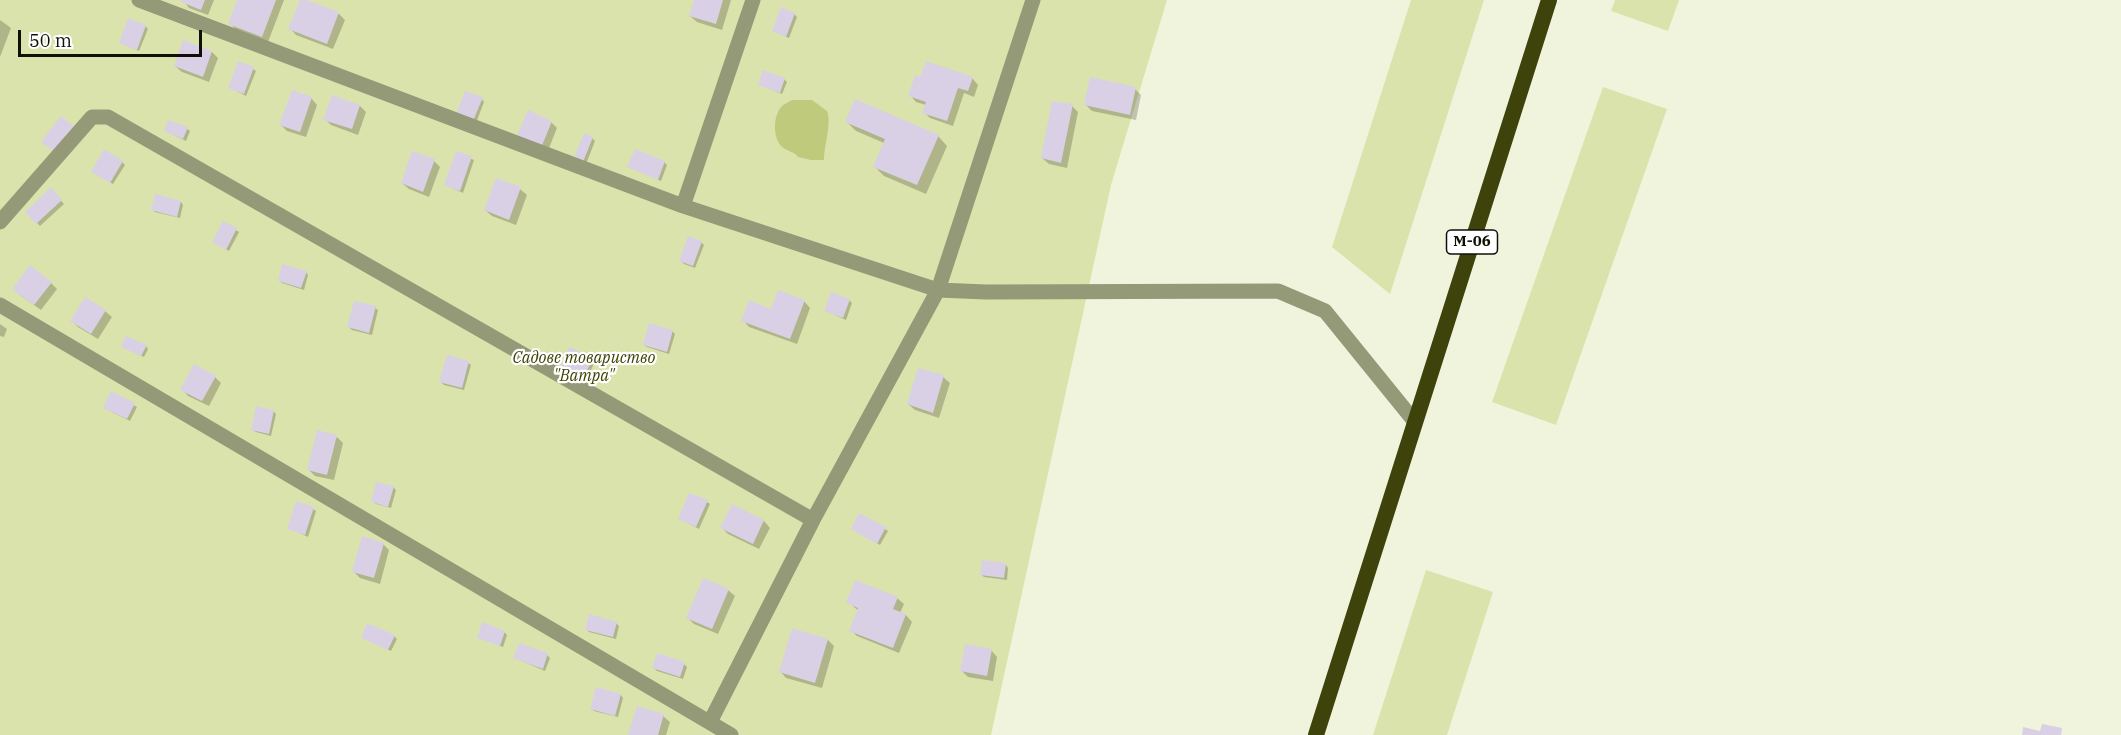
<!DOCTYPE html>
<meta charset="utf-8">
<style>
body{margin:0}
#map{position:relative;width:2121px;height:735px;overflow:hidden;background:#f0f4dd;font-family:"IBM Plex Serif",serif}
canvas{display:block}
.scale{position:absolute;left:18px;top:30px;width:184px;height:27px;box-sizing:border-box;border:3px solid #0f1109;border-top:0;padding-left:8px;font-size:18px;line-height:21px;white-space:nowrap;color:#0f1109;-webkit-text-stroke:4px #fff;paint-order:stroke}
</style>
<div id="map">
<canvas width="2121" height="735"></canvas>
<div class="scale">50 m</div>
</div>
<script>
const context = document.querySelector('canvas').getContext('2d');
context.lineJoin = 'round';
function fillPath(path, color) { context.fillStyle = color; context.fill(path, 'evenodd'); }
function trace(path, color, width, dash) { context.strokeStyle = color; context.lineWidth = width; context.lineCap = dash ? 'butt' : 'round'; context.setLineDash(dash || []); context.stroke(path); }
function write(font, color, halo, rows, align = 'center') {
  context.font = font + ' "IBM Plex Serif",serif'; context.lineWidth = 4.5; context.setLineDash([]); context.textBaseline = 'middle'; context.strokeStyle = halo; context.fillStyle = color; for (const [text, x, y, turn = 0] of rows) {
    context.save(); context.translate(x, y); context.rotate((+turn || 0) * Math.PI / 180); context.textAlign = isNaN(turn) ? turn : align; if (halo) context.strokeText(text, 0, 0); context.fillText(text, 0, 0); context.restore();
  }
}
fillPath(new Path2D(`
 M0,0h1167l-56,185 -120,550h-991z
 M1411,0h73l-94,294 -58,-47z
 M1615,0h64l-11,31 -57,-20z
 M1603,87l64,22 -111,316 -64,-23z
 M1426,570l67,22 -46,143h-74z`), '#dbe3ac');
fillPath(new Path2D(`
 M792,100h20l15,11c5,12 -3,34 -3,49h-13l-13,-3c-4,-6 -10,-5 -16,-10 -10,-10 -9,-33 1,-42 3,-2 6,-3 9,-5z`), '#c0ca7c');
fillPath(new Path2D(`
 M183,0h31l-6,15 -19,-7z
 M239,0h45l-16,42 -32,-12 -6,-7z
 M302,0l37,14 6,6 -12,29 -37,-14 -6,-7z
 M695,0h36l-9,30 -25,-8 -7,-6z
 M794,14l3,3 -8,21 -16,-7z
 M0,20l11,8 -11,29z
 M145,26l3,3 -9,22 -18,-8z
 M212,52l6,6 -9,24 -27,-10 -7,-6z
 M253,69l3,2 -10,25 -17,-9z
 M972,78l6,7 -4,12 -10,-4 -11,33 -23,-8 -6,-6 2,-7 -10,-3 -6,-7z
 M784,79l3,3 -5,12 -22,-9z
 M1135,89l6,6 -5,25 -44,-9 -7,-7z
 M311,98l6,7 -11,32 -19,-6 -6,-6z
 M482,99l2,3 -8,21 -18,-9z
 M360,106l6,6 -8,23 -27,-10 -6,-6z
 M1072,106l6,6 -11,56 -18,-4 -7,-6z
 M551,122l6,6 -10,25 -23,-10z
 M847,122l91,14 9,10 -21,48 -42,-18 -10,-10 10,-23 -28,-12z
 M187,129l3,2 -4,10 -20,-10z
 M592,138l3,3 -9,23 -11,-6z
 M457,153l17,7 -11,33 -17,-8z
 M434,161l6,6 -11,30 -20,-8 -7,-6z
 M122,162l3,3 -12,19 -17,-10z
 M664,162l3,3 -6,16 -32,-14z
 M496,180l24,9 7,6 -11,30 -24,-9 -7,-6z
 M51,190l13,14 -24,22 -13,-14z
 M181,202l2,3 -3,13 -25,-6 -3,-3z
 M224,223l15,9 -10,19 -15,-9z
 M701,242l3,3 -9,23 -11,-4 -3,-3z
 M306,272l2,3 -4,15 -22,-7 -3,-3z
 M51,283l6,6 -16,21 -21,-15z
 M85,299l20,12 7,6 -14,22 -20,-12 -6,-6z
 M849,300l3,3 -6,17 -20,-9z
 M804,301l6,7 -13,36 -48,-17 -6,-7z
 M375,308l3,2 -6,25 -20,-5 -3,-3z
 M0,324l7,5 -3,8 -4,-1z
 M672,331l3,3 -6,20 -22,-7 -3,-2z
 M146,346l2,3 -4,8 -21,-10z
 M570,349l25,12 -8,18 -22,-9z
 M468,363l3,2 -7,25 -20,-5 -3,-3z
 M215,377l6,6 -12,23 -21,-10 -6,-7z
 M943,377l7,6 -11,35 -24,-8 -7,-6z
 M112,393l25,14 -7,14 -22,-11z
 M273,411l3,3 -5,22 -15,-4 -3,-2z
 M337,437l6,6 -9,37 -19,-4 -6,-6z
 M393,487l3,3 -5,18 -15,-4 -3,-2z
 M707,502l3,2 -11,25 -19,-10z
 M733,506l31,15 6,7 -11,21 -31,-15 -6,-6z
 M313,509l3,2 -8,26 -19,-9z
 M853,529h32l3,2 -8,14z
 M383,544l6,6 -9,34 -20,-6 -6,-6z
 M1006,565l2,3 -1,12 -23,-3 -3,-3z
 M728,590l7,6 -17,38 -24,-10 -6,-6z
 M897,598l7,6 -4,9 6,2 6,7 -13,31 -42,-17 -6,-6 8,-19 -11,-9z
 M616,623l3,3 -3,13 -27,-7 -3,-3z
 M504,632l3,3 -4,12 -25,-10z
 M394,636l3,3 -6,12 -29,-14z
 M828,640l6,6 -12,42 -36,-10 -6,-7z
 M991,650l6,7 -4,24 -25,-4 -6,-6z
 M547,655l3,3 -5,13 -30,-13z
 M684,664l3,3 -4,12 -26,-8 -3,-3z
 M621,695l2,3 -5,19 -24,-6 -2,-2z
 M663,716l7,6 -4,13h-36z`), '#0003');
fillPath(new Path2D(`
 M182,0h23l-4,10 -20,-8z
 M237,0h39l-14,37 -34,-13z
 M300,0h7l32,12 -12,32 -39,-15z
 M694,0h29l-7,24 -27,-8z
 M781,7l14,6 -9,24 -14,-6z
 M128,18l18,7 -9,25 -18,-7z
 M183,40l29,11 -9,26 -29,-11z
 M238,61l16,6 -10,27 -16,-6z
 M926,61l47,16 -5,14 -10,-3 -11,33 -25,-8 4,-11 -18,-6 7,-21 5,2z
 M763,70l22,8 -5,15 -22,-8z
 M1090,77l46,10 -6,28 -46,-10z
 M292,90l20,7 -12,35 -21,-7z
 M465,91l18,6 -10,24 -17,-7z
 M332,95l28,10 -8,24 -29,-9z
 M855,99l84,36 -22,50 -44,-18 12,-28 -40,-17z
 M1052,101l21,3 -12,59 -20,-5z
 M528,110l24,11 -11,27 -25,-10z
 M61,116l14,11 -20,25 -14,-10z
 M168,120l20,7 -5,12 -19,-8z
 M584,133l9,4 -10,25 -9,-4z
 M104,149l19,12 -13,22 -19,-11z
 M635,149l30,12 -7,19 -31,-13z
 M412,151l23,8 -12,33 -22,-9z
 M456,151l16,5 -12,35 -16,-6z
 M496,178l25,9 -12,33 -25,-10z
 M51,187l11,13 -26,24 -11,-12z
 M155,194l26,7 -4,16 -26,-7z
 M223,221l14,7 -11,22 -14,-8z
 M688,236l14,5 -9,25 -14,-5z
 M282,264l25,7 -6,17 -23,-7z
 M30,265l22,17 -18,23 -22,-16z
 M778,290l27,10 -15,39 -49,-18 8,-21 22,9z
 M831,292l19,7 -7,19 -19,-7z
 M85,297l21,13 -15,24 -21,-13z
 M354,301l22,5 -7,27 -22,-6z
 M649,323l24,7 -6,22 -24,-7z
 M126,336l21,9 -6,11 -20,-9z
 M569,347l24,10 -9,21 -24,-10z
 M447,355l22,6 -7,27 -23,-6z
 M194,364l22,12 -14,25 -22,-11z
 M918,368l26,7 -11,38 -26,-9z
 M111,391l24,12 -8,16 -24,-11z
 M256,406l18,4 -5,24 -18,-4z
 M317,430l20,5 -10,40 -20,-5z
 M376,482l18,4 -6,21 -17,-5z
 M689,493l19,7 -12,27 -18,-8z
 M296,501l18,6 -9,28 -18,-6z
 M732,504l32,16 -11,24 -33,-16z
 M859,513l27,14 -9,17 -26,-15z
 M362,536l22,7 -10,35 -22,-6z
 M982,560l24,3 -2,15 -24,-3z
 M703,578l26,11 -17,40 -26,-11z
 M855,580l43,17 -5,12 13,5 -13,34 -44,-17 9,-23 -12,-5z
 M589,614l28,8 -4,15 -28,-7z
 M482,622l23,9 -5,15 -23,-8z
 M367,623l28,12 -7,15 -27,-12z
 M792,628l36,11 -13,44 -36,-11z
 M519,643l29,10 -5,16 -30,-11z
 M965,644l27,5 -5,27 -27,-5z
 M657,653l28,9 -5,15 -28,-9z
 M596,687l25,7 -6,22 -25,-7z
 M637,706l27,8 -6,21h-30z
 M2042,724l20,4 -1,7h-39l1,-8 17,4z`), '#d9d0e6');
trace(new Path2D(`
 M139,0l544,206 255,84 48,2 292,-1 47,20 90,111
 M683,206l70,-206
 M0,222l92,-105h16l705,403
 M0,305l731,430
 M710,722l103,-202 125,-230 95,-290`), '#949978', 15);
trace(new Path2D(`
 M1316,735l233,-735`), '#3e420b', 16);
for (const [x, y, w] of [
 [1472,242,51]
]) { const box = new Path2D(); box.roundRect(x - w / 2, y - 12, w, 24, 4.5); context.fillStyle = '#fff'; context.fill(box); trace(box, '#0f1109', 1.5); }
write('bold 15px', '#0f1109', null, [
 ["М-06",1472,242]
]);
write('italic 16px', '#3d4203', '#fff', [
 ["Садове товариство",584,358],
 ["\"Ватра\"",584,376]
]);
</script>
